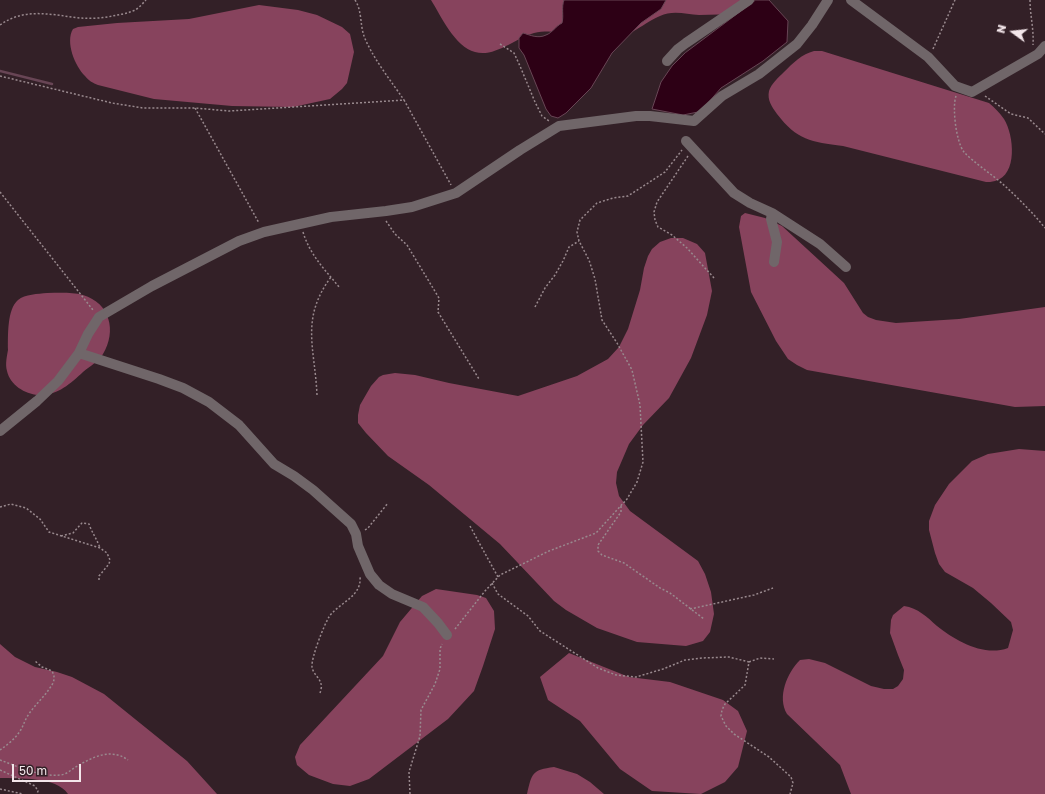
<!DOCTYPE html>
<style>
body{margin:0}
#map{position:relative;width:1045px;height:794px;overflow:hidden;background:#332027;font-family:"Golos Text",sans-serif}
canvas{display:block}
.north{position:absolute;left:993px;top:12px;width:40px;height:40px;-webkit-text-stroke:3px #332027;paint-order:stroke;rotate:285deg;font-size:11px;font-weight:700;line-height:16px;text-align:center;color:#f3e6ea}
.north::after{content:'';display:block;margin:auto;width:14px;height:18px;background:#f3e6ea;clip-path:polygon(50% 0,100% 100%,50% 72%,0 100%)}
.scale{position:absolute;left:12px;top:764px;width:69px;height:18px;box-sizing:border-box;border:2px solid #f3e6ea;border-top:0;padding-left:5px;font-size:12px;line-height:14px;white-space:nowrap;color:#f3e6ea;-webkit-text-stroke:3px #332027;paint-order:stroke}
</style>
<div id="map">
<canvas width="1045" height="794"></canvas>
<div class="north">N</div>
<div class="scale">50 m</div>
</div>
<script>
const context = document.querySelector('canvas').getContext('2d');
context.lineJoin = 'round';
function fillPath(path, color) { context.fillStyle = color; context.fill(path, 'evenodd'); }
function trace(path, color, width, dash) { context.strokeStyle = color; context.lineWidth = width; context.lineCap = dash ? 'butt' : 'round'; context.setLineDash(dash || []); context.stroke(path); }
fillPath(new Path2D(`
 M431,0h323l-16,14c-13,0 -26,1 -39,1 -13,-1 -27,-5 -39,1 -11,4 -38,25 -48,25 -25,-1 -53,-14 -78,-8 -18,5 -40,25 -59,19 -20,-5 -34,-36 -44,-52z
 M259,5l39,5 19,5 25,12 8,7 4,18 -7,31 -5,6 -12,10 -37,8 -61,-1 -78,-7 -56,-14c-5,-2 -9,-4 -13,-9 -10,-10 -20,-34 -12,-47l5,-2 39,-4 72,-4z
 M814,51h8l167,52c6,5 11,10 15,16 10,16 14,56 -9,62 -3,1 -7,1 -9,1l-143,-36c-32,-4 -46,-6 -66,-32 -5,-7 -10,-14 -8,-23 2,-7 10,-14 15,-19 9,-9 18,-18 30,-21z
 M745,213l20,5 17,8 62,57 19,30 5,4 8,3 20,3 63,-4 86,-12v99l-30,1 -208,-37 -10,-5 -9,-6 -12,-18 -25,-49 -12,-65 2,-11z
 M671,238h12l14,6 8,9 7,38 -5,24 -16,43 -22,40 -26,27 -14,19 -12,28 -1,11 3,13 11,15 68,50 7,13 6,18 3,22 -4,18 -7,9 -17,5 -49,-4 -40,-14 -31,-18 -12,-9 -54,-57 -71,-59 -41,-29 -22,-23 -8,-10v-8l2,-10 11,-19 8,-9 4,-2 12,-2 20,2 34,8 69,13 59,-20 31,-17 11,-12 9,-18 12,-39 4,-22 4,-12 4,-7 8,-7z
 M47,293c12,0 24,-1 36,2 27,8 34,36 20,59 -4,7 -14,13 -20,18 -13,12 -26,24 -45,23 -13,-1 -28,-10 -31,-24 -2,-7 0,-15 1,-21 0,-14 -1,-41 10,-50 7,-6 20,-6 29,-7z
 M1019,449l26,2v343h-194l-11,-29 -53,-51c-10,-17 0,-41 13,-54l9,-1 16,4 46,23 13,3h9l5,-3 5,-7 1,-9 -6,-15 -8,-22 1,-13 2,-5 11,-9c14,2 23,11 33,20 19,15 47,31 71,22l5,-18 -2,-8 -20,-19 -18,-15 -28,-16 -6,-8 -4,-11 -6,-23v-9l6,-16 14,-21 23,-23 16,-7z
 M436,589l41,6 9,3 8,13 1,18 -12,37 -9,25 -26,28 -79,60 -19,7 -17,-2 -24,-9 -12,-10 -2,-8 5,-12 83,-89 17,-34 22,-26z
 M0,644l15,13 20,10 22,5 15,5 32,17 83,67 30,33h-149c-12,-18 -49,-15 -68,-16z
 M569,653l60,24 41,5 53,18 15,11 9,20 -9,36 -13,15 -24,12 -49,-3 -32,-22 -40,-48 -32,-21 -8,-23z
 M554,767l23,7 13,8 14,12h-77c5,-21 5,-24 27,-27z`), '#87435d');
const water = new Path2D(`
 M564,0h102l-5,9 -20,14 -29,30 -21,35 -25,25 -8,5 -7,-2 -5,-7 -22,-54 -5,-7v-10l4,-5c7,2 15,6 23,2 6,-2 10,-9 16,-12 2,-8 -1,-15 2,-23z
 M756,0h13l19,21 -1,21 -24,19 -42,27 -14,16 -9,8 -15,3 -31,-6 9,-27 11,-16 13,-13z`);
fillPath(water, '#2d0015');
trace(water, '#684555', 1);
trace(new Path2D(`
 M0,71l52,13`), '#684555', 2.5);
trace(new Path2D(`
 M355,0c7,10 5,25 9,36 8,21 27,45 40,64
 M1030,0c0,15 4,29 3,45
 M0,25c25,-18 52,-10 80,-7 12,1 25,0 37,-3 6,-1 12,-2 18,-5 4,-2 8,-7 11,-10
 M500,44l14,9 6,13 15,36 7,14 7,5
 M933,49l22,-49
 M0,76l112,27 31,5h52l34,3 175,-11 47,85
 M956,96c-4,11 0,46 8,56 10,11 29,23 41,34 14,13 28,27 40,42
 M985,96l26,18 17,4 17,16
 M195,108l64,115
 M688,156l-31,46 -3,10 1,8 3,7 14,8 15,13 27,30
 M0,192l93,118
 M386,221l9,13 12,11 32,53 -1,14 41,67
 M303,232c7,23 22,38 37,56
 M535,307l10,-19 10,-13 8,-14 6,-14 10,-6
 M317,395c-2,-47 -17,-76 14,-118
 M621,506v6l-23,33v6l4,4 22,8 36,25 10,5 34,26
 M0,507l11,-3 15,4 14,11 9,13 51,16 7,5 3,7 -1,4 -10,12v6
 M470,526l28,51
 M365,530l3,-2 20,-25
 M61,536l12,-3 9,-10 7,1c3,9 8,15 11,24
 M492,583l6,11 30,22 12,15 58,37 18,7 20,2 27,-8 22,-9 17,-2 27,-1 20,5 -4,23 -20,19 -3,6 -1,6 5,10 8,8 35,23 22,20 2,6 -3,11
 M690,609l64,-14 19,-7
 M455,629l30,-38 15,-16 49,-24 47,-18 31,-34 10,-17 6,-20 -3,-57 -8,-35 -15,-27 -15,-23 -7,-41 -6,-19 -10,-19 -2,-9 3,-12 17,-17 16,-5 15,-2 37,-24 17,-22
 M749,662l11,-4 14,1
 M320,693c1,-3 2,-7 1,-9 -1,-6 -8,-10 -9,-17 -1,-9 12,-42 17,-50 9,-14 33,-20 31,-40
 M0,750c7,-5 15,-11 20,-19 3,-4 4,-9 7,-14 7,-12 19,-21 26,-34 2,-5 1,-8 -1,-12l-10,-4 -7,-6
 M0,760c19,7 40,17 60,15 5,0 10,-4 14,-7 17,-10 36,-21 54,-8
 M0,770l35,16 3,5 -1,3
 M0,789l23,5
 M410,794l-1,-22 11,-36 1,-26 14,-26 5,-15v-20l2,-5`), '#99898e', 1.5, [2, 2]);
trace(new Path2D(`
 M851,0l77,57 27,29 17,6 66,-38 7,-8
 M667,61l11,-12 8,-6 63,-43
 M686,141l48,52 16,10 22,10 48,31 26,23
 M772,213l-1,6 6,23 -3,20
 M79,353l80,26 24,9 26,14 30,23 35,39 20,12 19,14 38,34 5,10 2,12 12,28 9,11 13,9 31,13 15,16 9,12
 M0,431l37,-30 21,-20 21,-28 9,-19 11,-17 53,-31 87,-45 25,-9 67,-15 55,-6 26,-4 44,-14 64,-43 39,-24 77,-10h14l44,5 28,-25 37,-22 38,-30 15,-19 16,-25`), '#706669', 10);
</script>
